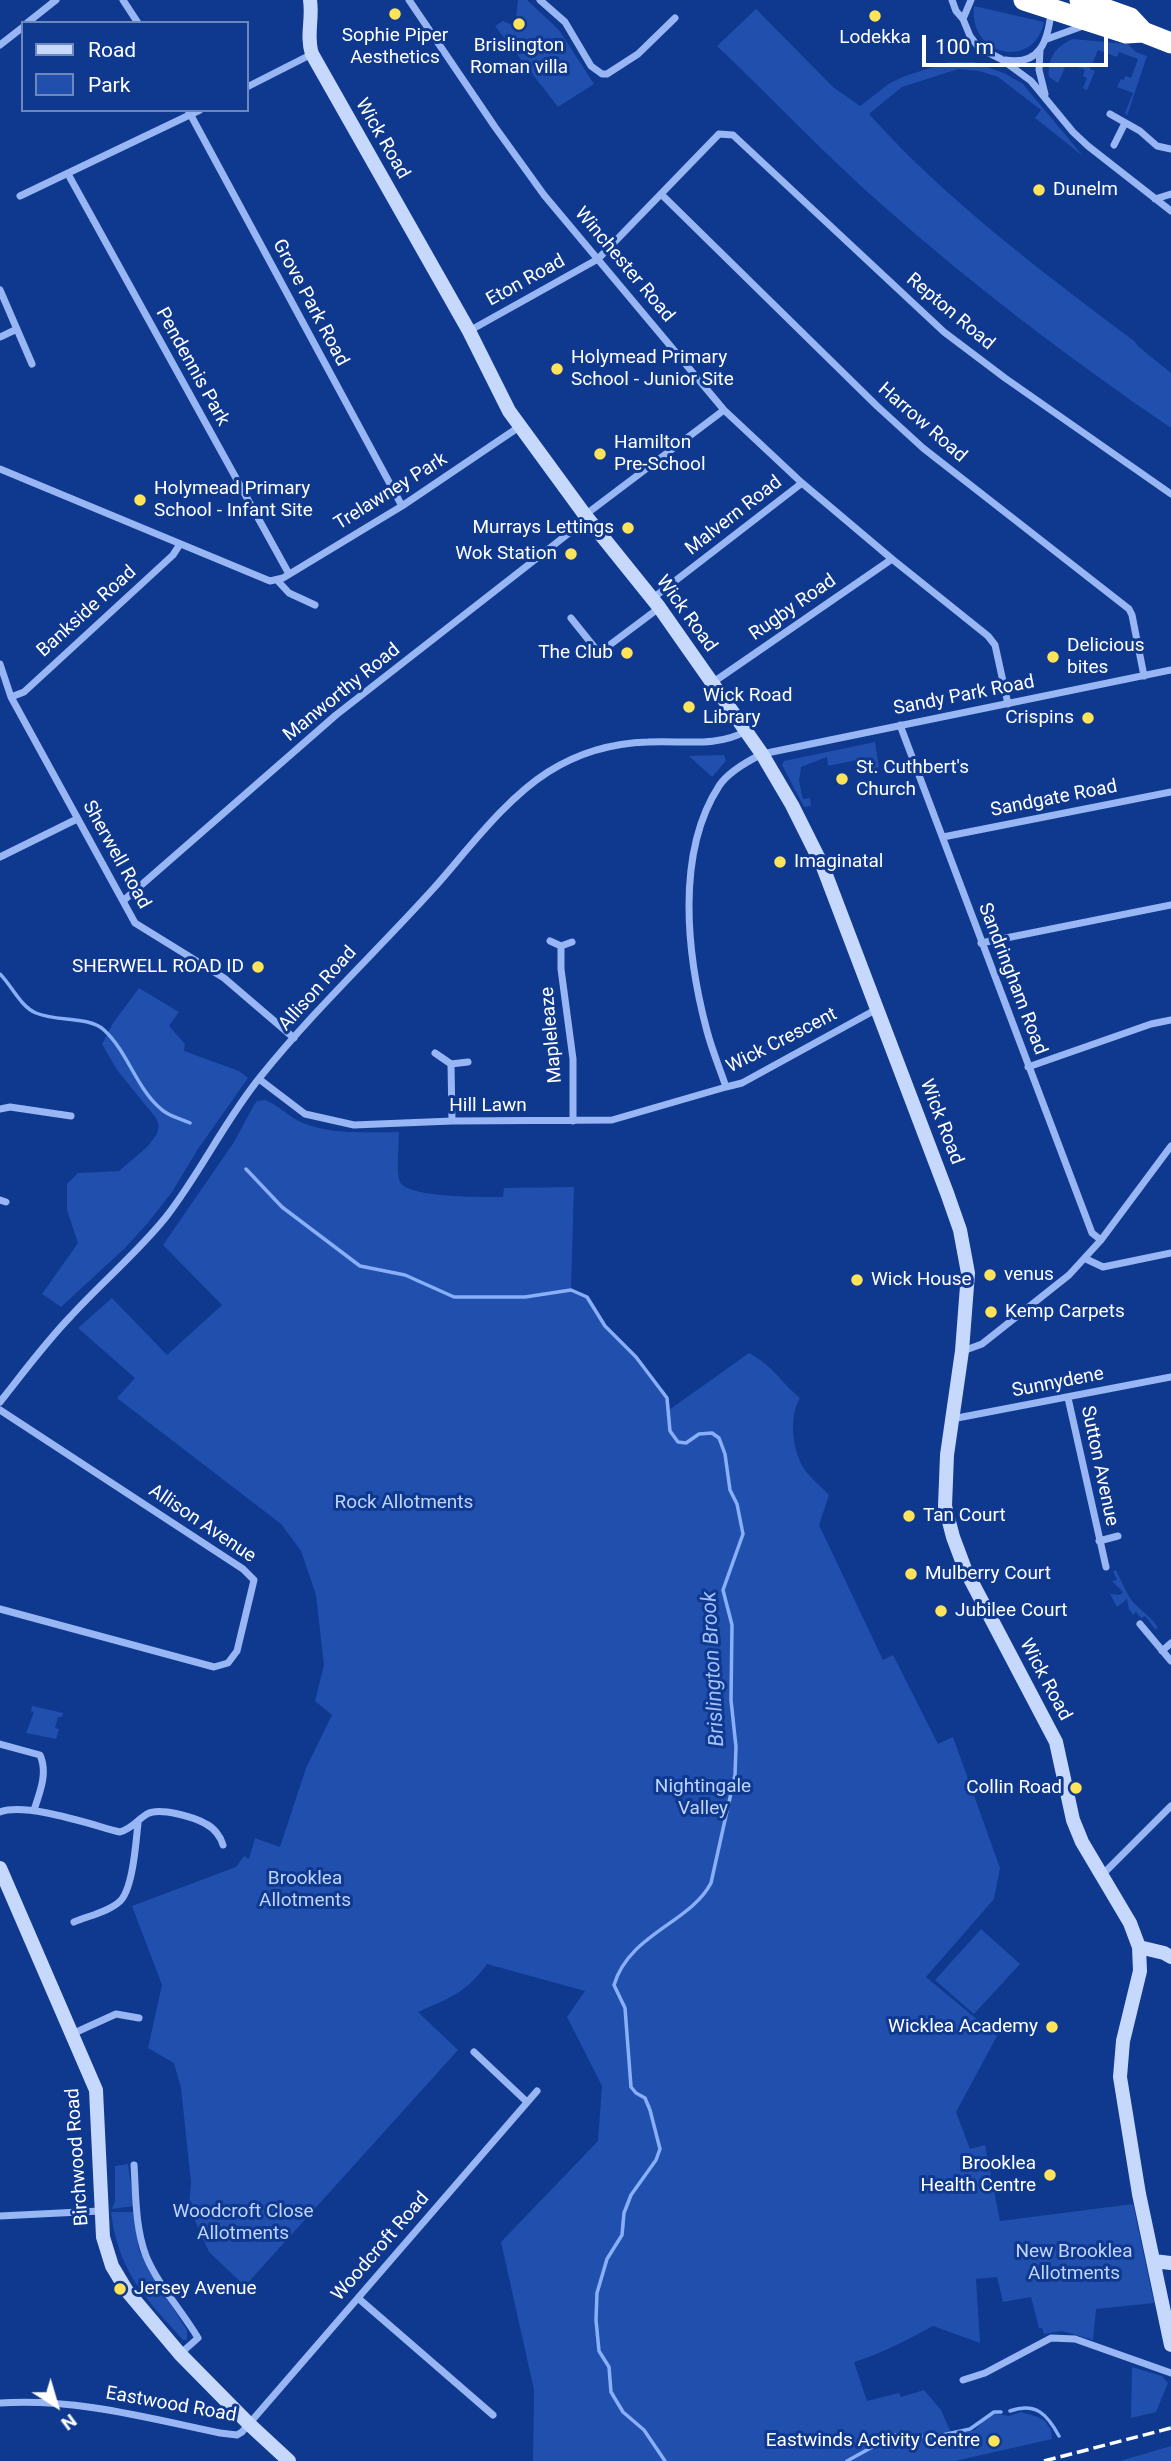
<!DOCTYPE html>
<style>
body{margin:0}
#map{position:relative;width:1171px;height:2461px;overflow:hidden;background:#0f388f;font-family:Roboto,sans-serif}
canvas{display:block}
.legend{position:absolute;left:21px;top:21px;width:228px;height:91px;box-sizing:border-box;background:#0f388f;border:2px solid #6f88bc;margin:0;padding:9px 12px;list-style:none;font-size:21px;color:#fff}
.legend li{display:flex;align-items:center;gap:14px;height:35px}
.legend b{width:35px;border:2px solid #6f88bc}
.north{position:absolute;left:21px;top:2370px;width:70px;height:70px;-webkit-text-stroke:5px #0f388f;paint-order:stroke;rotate:143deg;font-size:19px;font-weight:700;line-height:28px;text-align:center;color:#fff}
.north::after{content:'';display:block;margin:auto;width:24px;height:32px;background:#fff;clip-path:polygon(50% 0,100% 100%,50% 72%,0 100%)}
.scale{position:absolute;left:922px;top:35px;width:186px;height:32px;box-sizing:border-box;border:4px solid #fff;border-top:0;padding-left:9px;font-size:21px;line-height:24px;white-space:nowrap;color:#fff;-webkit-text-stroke:5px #0f388f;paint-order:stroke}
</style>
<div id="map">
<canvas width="1171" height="2461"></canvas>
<ul class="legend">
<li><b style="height:9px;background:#c7d8fd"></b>Road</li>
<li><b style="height:19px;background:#204fae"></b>Park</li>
</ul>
<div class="north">N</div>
<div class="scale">100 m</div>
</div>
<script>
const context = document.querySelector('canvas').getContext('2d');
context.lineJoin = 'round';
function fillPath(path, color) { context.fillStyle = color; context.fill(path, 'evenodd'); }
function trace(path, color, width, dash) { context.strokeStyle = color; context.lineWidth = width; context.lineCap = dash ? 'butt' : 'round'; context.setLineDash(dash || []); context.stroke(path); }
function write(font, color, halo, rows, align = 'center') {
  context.font = font + ' Roboto,sans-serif'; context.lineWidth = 6; context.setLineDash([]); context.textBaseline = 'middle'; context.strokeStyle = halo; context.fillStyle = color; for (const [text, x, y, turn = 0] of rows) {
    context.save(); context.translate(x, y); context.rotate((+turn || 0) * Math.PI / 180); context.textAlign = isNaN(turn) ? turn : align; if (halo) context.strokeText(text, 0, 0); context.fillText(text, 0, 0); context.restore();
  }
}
fillPath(new Path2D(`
 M518,0h9l32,30 35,54 -36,23 -63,-81 8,-5 7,3 6,-6z
 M974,6l70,16c-9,48 -76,35 -70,-16z
 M756,9l77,78 27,19 30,-23 15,-7 44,-14h25l32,12 17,10 60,72 -48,-38 6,-8 -43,-33 -19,-6 -21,-2 -56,18 -33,27c78,87 171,156 265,227l5,6 32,26v55c-101,-69 -199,-143 -290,-224 -57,-50 -109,-106 -164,-158z
 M1073,39l55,5 8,8 11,4 -20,60 -2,-3 8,-20 -16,-6 4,-8 3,1 1,-4 6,2 7,-19 -19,-7 -2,5 -19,-7 -8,19 5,2 -8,19 -4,-2 4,-10 -4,-2 2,-6 -18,-7 -9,20 -9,-6c-2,-19 7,-31 24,-38z
 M875,742l4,25 -9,2 -3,-11 -39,8 -1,-9 -26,10 -2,14 4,18 7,-1 1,8 -7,1 -22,-42 2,-4z
 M724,755l2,6 -14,16 -23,-21z
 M139,988l40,24 -10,14 16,18 -1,7 55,20 9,7 -50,71 -26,43 -25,32 -22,24 -64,59 -19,-13 36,-51 -11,-33v-26l11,-11 41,-2 28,-24 10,-13 2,-9 -3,-7 -39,-48 -15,-26 11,-21z
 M265,1100c12,4 24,17 38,23 30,12 64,9 96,9 0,12 -3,41 1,50 7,16 86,15 103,15l1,-9 70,-1 -3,103 16,7 18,29 31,31 31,41 2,12 80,-57c24,13 31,28 51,45 -11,18 -8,50 3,69 6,10 18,19 26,28l-10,30 64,135 10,-5 45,89 15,-7 47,131 -6,31 -68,78 71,59 -41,76 14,37 15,-4 15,76 133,-17 21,99 -58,6 -3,31 -31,-9 -18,3 -2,-6h-3l-8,-31 -28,5 -6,-25 -21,2 4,64 -47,-17c-26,14 -52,28 -79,36l13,39 32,-8 2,4 23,-7 17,20 11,25 23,-5 14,-15 7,-1 13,2 12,-4 17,5 7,4 6,9 1,9 -97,22h-422l1,-71 -33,-148 97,-101 4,-55 -35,-69 18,-26 -98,-27c-21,29 -37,34 -69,48l40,38 -213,236 -36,-34 -20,-45 2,-25 -10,-94 -7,-25 -26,-15 14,-63 -30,-79 104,-39 8,-11 5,3 6,-21 25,9 26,-79 26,-53 -17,-14 9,-36 -8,-70 -15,-44 -20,-27 -164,-126 18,-20 -57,-50 34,-30 55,57 55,-50 -59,-60 71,-103 20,-37 3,-4z
 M1116,1570c5,10 10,23 17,32 9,10 18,14 25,26l-3,1 -10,-13 -4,2 -5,-6 -3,3 -4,-6 -2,-10 -10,8 -7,-13 10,1 3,-3 -11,-11 5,-1 -4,-9z
 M32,1706l31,7 -1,4h-4l-3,11 4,1 -3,10 -30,-6 8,-21 -3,-1z
 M981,1929l39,35 -46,50 -39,-34z
 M128,2164l6,42 -22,3 3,-8v-35z
 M111,2212h22l6,38 11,22 37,58v10h-4c-38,-42 -65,-69 -72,-128z
 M1132,2367l30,9 6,7 -12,29 -25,6z
 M1171,2446v15h-51z`), '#204fae');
trace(new Path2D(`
 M0,974c12,12 20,32 36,39 20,9 53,3 68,17 24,22 32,58 57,79 7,7 20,10 29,14
 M246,1169l36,38 78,59 45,9 49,22h71l46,-7 16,7 18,29 31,31 31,41 3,33 8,11 8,1 13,-9 13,-1 7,5 6,16 5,36 7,14 6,30 -20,56 9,35 -1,75 5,47 -1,28 -24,108c-21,40 -82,51 -97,102l11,23 6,79 5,6 9,5 5,12 10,39 -4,11 -25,35 -7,18 -2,22 -15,24 -10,34 -1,27 3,31 10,16 2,25 12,20 21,18 21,31
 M1010,2411c26,-9 37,3 49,25
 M847,2461l47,-26 39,2 37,-8 24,-17h7`), '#88aff7', 3.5);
trace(new Path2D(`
 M123,0l15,23
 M409,0l86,127 49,68 180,215 78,73 90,76 96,77 7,9 13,59
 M540,0l25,22 26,44 11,8h5l31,-20 37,-36
 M952,0l4,11 7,8 7,17 9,12 22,11 30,22 42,51 15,14 83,65
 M963,19l8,-19
 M27,23l29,-23
 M1047,39l36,-13
 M0,45l23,-18
 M1040,50l-1,20 6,24
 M1005,60c35,6 43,-19 46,-48
 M247,87l65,-33
 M188,110l214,396
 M1110,114l30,17 17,15 14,3
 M1114,145l11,-22
 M68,174l221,400
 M661,194l216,212 46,42 206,161 3,6 12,61
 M20,196l180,-86
 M1155,199l16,-5
 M0,290l32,74
 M469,331l129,-72 121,-125 14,1 211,197 61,46 166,116
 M0,337l17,-8
 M0,469l270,112 13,-3 119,-72 117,-79
 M585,515l139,-105
 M277,580l12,13 26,12
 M653,598l149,-115
 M571,618l28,35 60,-45
 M0,664l11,33 124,226 89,55 70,60
 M712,683l180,-124
 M11,697l13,-5 149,-137 7,-11
 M900,725l192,508 9,7
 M943,837l228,-45
 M0,857l77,-38
 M123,901l213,-186 251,-196
 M550,941l11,5 11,-4
 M981,943l190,-38
 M561,946v23l12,90v62
 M877,1009l-135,74 -16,4c-6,-18 -14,-37 -19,-56 -20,-75 -32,-177 12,-245 9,-14 29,-25 43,-32l409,-84
 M435,1053l16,11 17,-2
 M451,1064l1,57
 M1028,1067l123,-43 20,-4
 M259,1079l46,35 49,11 98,-4 160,-1 114,-33
 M0,1109l10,-2 61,9
 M0,1200l6,2
 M1086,1259l17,8 68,-14
 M963,1351l19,-7 87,-69 32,-35 70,-94
 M1068,1398l38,169
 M0,1402c23,-29 45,-59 71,-86 31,-34 66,-63 95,-99 35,-45 59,-97 95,-141 53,-66 115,-124 172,-187 34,-38 71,-89 115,-117 30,-19 65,-29 100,-30 34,-2 68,6 98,-11
 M0,1410l243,159 11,11 -17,71 -9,12 -14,4 -214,-58
 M952,1419l219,-42
 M1099,1541l19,-5
 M1140,1624l31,37
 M1162,1651l9,-8
 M0,1744l40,11c8,18 0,37 -6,55
 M0,1812c26,-10 92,13 120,20 13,-4 17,-12 27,-18 13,-7 47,3 59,10 8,4 15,13 17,21
 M1102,1875l69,-69
 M74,1922c14,-6 34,-10 45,-20 14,-11 17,-61 19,-79
 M72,2034l44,-20 23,4
 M474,2052l53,50
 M134,2165c2,30 1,62 12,91 12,29 36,55 52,82l-18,16
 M0,2216l100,-5
 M358,2298l135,117
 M963,2380l22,-7 66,-35 24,1 96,34
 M0,2403c75,-5 148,15 220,30l17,2 5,-3 295,-341`), '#97b6f3', 7);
trace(new Path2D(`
 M310,0c3,19 -4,36 2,54l157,277 40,80 76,104 74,92 103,147 30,51 31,62 124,326 13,37 8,43 -6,78 -15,104 -2,51 8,31 12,32 91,173 17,78 9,22 48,81 9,24 1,24 -17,70 -3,36 19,117 32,151
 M0,1868l96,222 7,147 9,29 15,25 53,63 69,70 40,37
 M1139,1947l25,6 7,4
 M1154,2261l17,2`), '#c7d8fd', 14);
trace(new Path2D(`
 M1024,0l102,33 17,-1 28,11
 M1080,0l50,18 13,14`), '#fff', 21);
trace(new Path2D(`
 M1044,2461l127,-33`), '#fff', 3.5, [12, 5]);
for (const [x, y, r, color] of [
 [395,14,7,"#ffe359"],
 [875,16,7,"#ffe359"],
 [519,24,7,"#ffe359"],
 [1039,190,7,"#ffe359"],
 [557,369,7,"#ffe359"],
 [600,454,7,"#ffe359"],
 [140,500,7,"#ffe359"],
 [628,528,7,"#ffe359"],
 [571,554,7,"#ffe359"],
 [627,653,7,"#ffe359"],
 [1053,657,7,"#ffe359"],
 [689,707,7,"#ffe359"],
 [1088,718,7,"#ffe359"],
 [842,779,7,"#ffe359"],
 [780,862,7,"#ffe359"],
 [258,967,7,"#ffe359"],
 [990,1275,7,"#ffe359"],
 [857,1280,7,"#ffe359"],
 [991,1312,7,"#ffe359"],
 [909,1516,7,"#ffe359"],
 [911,1574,7,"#ffe359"],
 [941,1611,7,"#ffe359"],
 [1076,1788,7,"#ffe359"],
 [1052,2027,7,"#ffe359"],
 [1050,2175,7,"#ffe359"],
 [120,2289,7,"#ffe359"],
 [994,2441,7,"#ffe359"]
]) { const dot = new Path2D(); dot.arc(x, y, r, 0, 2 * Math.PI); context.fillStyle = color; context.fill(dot); trace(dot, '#0f388f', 2.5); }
write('19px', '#fff', '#0f388f', [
 ["Sophie Piper",395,36,"center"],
 ["Aesthetics",395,58,"center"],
 ["Lodekka",875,38,"center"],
 ["Brislington",519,46,"center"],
 ["Roman villa",519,68,"center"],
 ["Dunelm",1053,190],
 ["Holymead Primary",571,358],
 ["School - Junior Site",571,380],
 ["Hamilton",614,443],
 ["Pre-School",614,465],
 ["Holymead Primary",154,489],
 ["School - Infant Site",154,511],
 ["Murrays Lettings",614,528,"right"],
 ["Wok Station",557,554,"right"],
 ["Delicious",1067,646],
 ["bites",1067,668],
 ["The Club",613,653,"right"],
 ["Wick Road",703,696],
 ["Library",703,718],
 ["Crispins",1074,718,"right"],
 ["St. Cuthbert's",856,768],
 ["Church",856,790],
 ["Imaginatal",794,862],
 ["SHERWELL ROAD ID",244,967,"right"],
 ["venus",1004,1275],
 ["Wick House",871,1280],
 ["Kemp Carpets",1005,1312],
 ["Tan Court",923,1516],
 ["Mulberry Court",925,1574],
 ["Jubilee Court",955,1611],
 ["Collin Road",1062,1788,"right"],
 ["Wicklea Academy",1038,2027,"right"],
 ["Brooklea",1036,2164,"right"],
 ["Health Centre",1036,2186,"right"],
 ["Jersey Avenue",134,2289],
 ["Eastwinds Activity Centre",980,2441,"right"]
], 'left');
write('19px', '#fff', '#0f388f', [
 ["Wick Road",382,139,60],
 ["Winchester Road",624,265,50],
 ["Eton Road",526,281,-29],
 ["Grove Park Road",310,303,62],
 ["Repton Road",950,312,40],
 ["Pendennis Park",192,367,61],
 ["Harrow Road",922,423,41],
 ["Trelawney Park",391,492,-32],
 ["Malvern Road",734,516,-38],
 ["Rugby Road",793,608,-35],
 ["Bankside Road",87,612,-42],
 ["Wick Road",686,614,54],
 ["Manworthy Road",342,693,-39],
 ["Sandy Park Road",964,696,-11],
 ["Sandgate Road",1054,799,-11],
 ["Sherwell Road",116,855,61],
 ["Sandringham Road",1012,979,69],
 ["Allison Road",318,989,-48],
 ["Mapleleaze",552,1035,-95],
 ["Wick Crescent",782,1041,-27],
 ["Hill Lawn",488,1106],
 ["Wick Road",941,1122,69],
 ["Sunnydene",1058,1383,-11],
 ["Sutton Avenue",1099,1466,78],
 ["Allison Avenue",202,1524,34],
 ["Wick Road",1045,1680,62],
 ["Birchwood Road",78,2157,-94],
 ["Woodcroft Road",381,2247,-49],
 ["Eastwood Road",171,2405,10]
]);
write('19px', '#bfd4fe', '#0f388f', [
 ["Rock Allotments",404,1503],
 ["Nightingale",703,1787],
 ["Valley",703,1809],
 ["Brooklea",305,1879],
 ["Allotments",305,1901],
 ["Woodcroft Close",243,2212],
 ["Allotments",243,2234],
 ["New Brooklea",1074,2252],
 ["Allotments",1074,2274]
]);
write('italic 21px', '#a3c1fa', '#0f388f', [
 ["Brislington Brook",714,1669,-93]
]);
</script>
